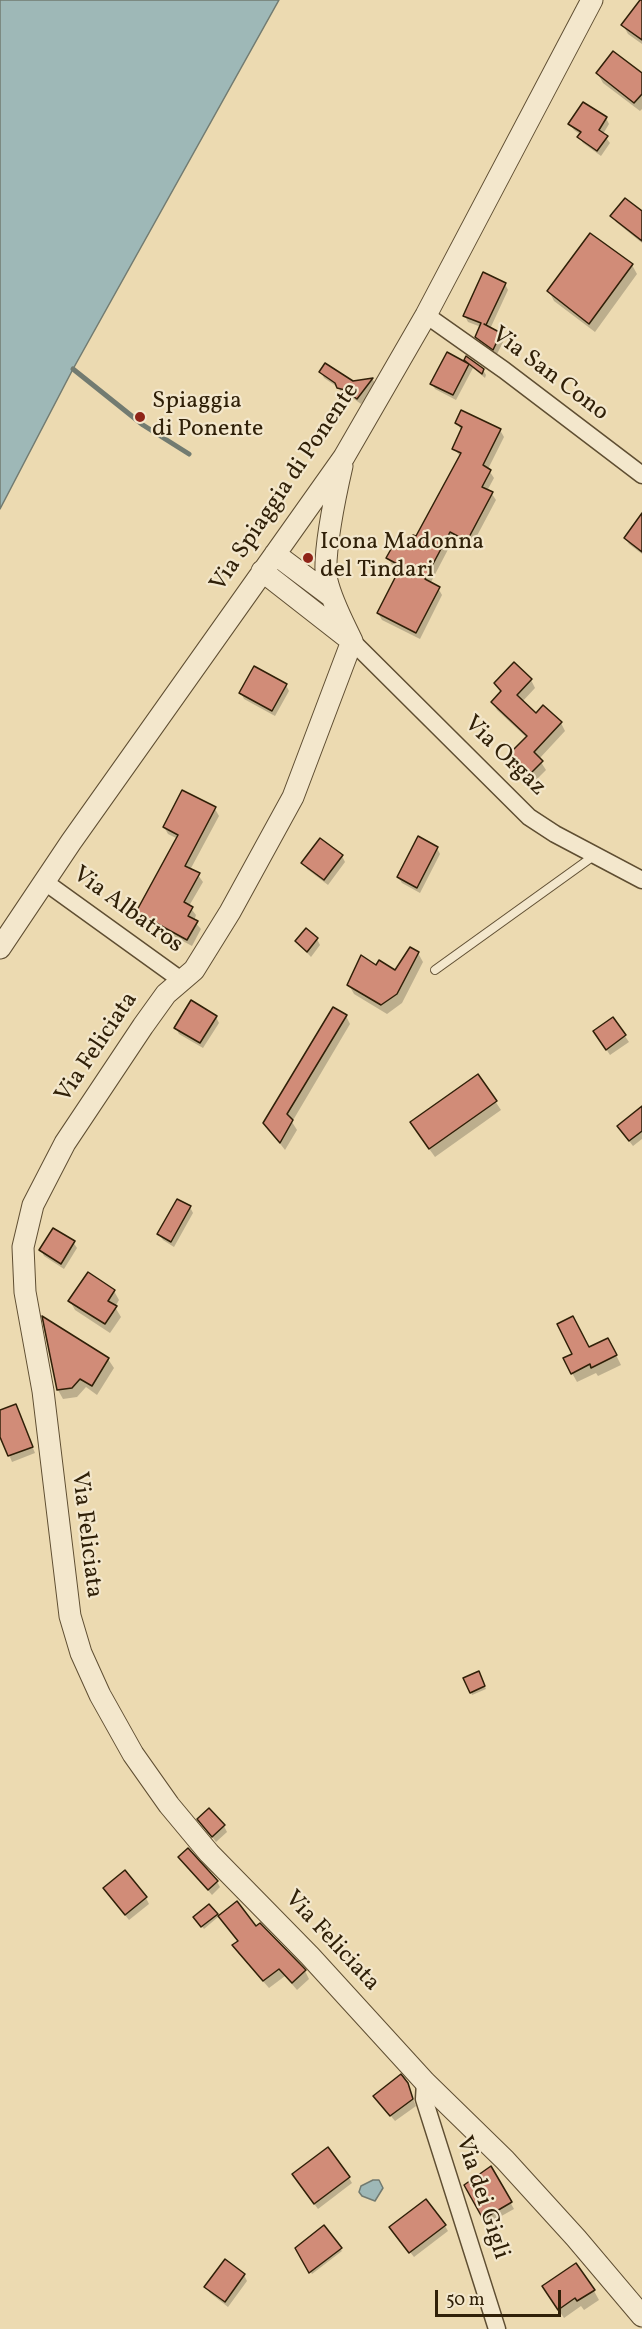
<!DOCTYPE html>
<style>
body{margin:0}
#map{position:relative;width:642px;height:2329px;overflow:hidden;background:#ecdab1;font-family:Vollkorn,serif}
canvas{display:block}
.scale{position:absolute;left:435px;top:2290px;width:126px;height:27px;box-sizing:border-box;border:3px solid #302008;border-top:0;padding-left:8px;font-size:18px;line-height:21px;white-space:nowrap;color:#302008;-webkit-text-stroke:4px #f3e7cc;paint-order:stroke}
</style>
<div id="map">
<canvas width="642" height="2329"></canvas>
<div class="scale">50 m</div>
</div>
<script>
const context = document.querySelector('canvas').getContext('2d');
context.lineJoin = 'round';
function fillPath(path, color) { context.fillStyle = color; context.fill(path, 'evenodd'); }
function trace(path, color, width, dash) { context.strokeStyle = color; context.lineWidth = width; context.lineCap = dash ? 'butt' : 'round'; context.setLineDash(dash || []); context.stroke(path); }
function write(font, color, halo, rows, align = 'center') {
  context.font = font + ' Vollkorn,serif'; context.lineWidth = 4.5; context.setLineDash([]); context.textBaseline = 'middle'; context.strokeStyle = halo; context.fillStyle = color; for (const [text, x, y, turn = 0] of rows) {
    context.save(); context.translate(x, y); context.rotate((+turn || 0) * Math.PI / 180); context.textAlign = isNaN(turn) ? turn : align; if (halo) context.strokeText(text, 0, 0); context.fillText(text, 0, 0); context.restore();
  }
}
const water = new Path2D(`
 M0,0h279l-206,369 -73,140z
 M373,2180h6l4,8 -8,13 -13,-5 -3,-4 2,-6z`);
fillPath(water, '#9eb8b7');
trace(water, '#727b71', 1.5);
fillPath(new Path2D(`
 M642,5v39l-14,-10 -5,-9z
 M598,74l44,1v34l-2,2 -37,-28z
 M606,118l3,6 -6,10 7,9 -9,13 -18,-13 -4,-6 2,-2 -7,-5 -4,-6z
 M642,213v30l-26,-21 -4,-6z
 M632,265l5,9 -42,58 -41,-31 -5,-10z
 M505,284l3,6 -18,39 10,5 4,6 -7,14 -17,-11 -3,-6 4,-10 -13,-5 -3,-6z
 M447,354l22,12 -3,-6 17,10 3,5 -1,3 -12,-10 -17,32 -21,-11 -3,-5z
 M321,372l32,10 20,-2 3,5 -15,19 -11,-8 -8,-2 -3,-6 -15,-10z
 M457,423l43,7 4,7 -16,32 6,9 -7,13 5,3 4,6 -25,47 -17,-9 -24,46 8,4 4,7 -22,44 -38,-19 -4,-7 23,-43 -9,-5 -4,-7 20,-8 9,-12 44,-81 -8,-9 8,-18z
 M642,515v39l-13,-10 -4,-6z
 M531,680l4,8 -13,14 14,13 25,8 4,8 -26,28 7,11 -15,15 -20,-19 -4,-8 20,-20 -30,-28 -4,-8 9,-9 -6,-9z
 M286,685l3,6 -14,25 -31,-17 -3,-6z
 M215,809l4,7 -29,54 8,5 5,7 -14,24 7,9 -2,6 7,8 -9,17 -50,-27 -4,-7 40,-73 -10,-5 -4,-7z
 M437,848l3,6 -20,39 -18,-10 -4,-6z
 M342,856l3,6 -17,23 -21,-16 -4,-6z
 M317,939l3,6 -9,12 -15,-16z
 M418,953l5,9 -21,41 -15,11 -33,-20 -5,-9 28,-18 19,5z
 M346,1016l4,8 -58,98 5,8 -12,20 -21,-27z
 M216,1017l3,6 -16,25 -24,-14 -3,-6z
 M613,1019l16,23 -19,13 -12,-18z
 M495,1101l6,9 -66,47 -18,-25z
 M642,1109v30l-9,7 -11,-14z
 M190,1207l3,6 -19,34 -11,-7 -4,-6z
 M73,1242l4,6 -13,21 -20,-13 -3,-6z
 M114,1291l5,9 -4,7 6,10 -11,16 -35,-23 -5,-9z
 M44,1319l64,40 6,9 -17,27 -11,-8 -9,10 -14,2 -5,-9z
 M589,1349h24l8,16 -23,11 -2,-3 -19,9 -5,-9z
 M0,1412h18l17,41 -23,9 -12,-29z
 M478,1673l8,16 -14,6 -7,-17z
 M203,1825l21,1 3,6 -11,10z
 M180,1857l37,25 3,5 -8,8z
 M108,1894l38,4 3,6 -20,16z
 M217,1915l1,2 -14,12 -8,-9z
 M220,1917l36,11 49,43 4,8 -12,11 -12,-14 -16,12 -30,-34 -5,-8 4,-4z
 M407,2084l9,22 -21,15 -20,-24z
 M491,2168l23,41 -27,15 -22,-39z
 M349,2178l3,5 -34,26 -21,-28z
 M445,2226l3,5 -34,26 -19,-24z
 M297,2249h43l2,2 -30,23z
 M244,2275l3,6 -19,26 -18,-14 -4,-6z
 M594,2291l5,9 -15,10 -3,-4 -17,12 -15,-22z`), '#0003');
trace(new Path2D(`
 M73,369l70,56 46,29`), '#727b71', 5);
const building = new Path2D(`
 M640,0h2v40l-21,-15z
 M613,51l29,22v21l-8,9 -38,-30z
 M583,102l24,15 -8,13 9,6 -11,15 -20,-14 4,-5 -13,-8z
 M625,198l17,13v30l-32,-25z
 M590,233l43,31 -44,60 -42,-33z
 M483,272l23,11 -20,42 -2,-1 17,9 -8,17 -18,-13 6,-14 -18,-7z
 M447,352l22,12 -5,-4 2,-4 18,13 -2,5 -13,-10 -16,31 -23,-11z
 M325,363l28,18 20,-3 -16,21 -12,-9 -8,-2 -2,-5 -16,-11z
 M461,410l40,19 -18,36 8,5 -9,17 11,5 -26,49 -17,-9 -25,47 15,8 -24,46 -39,-20 24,-47 -15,-8 9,-16 12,6 6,-13 3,1 45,-83 -9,-4 10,-22 -7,-4z
 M642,513v39l-18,-14z
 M514,662l18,17 -15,16 19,18 7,-8 19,17 -28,30 9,9 -18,18 -20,-21 22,-22 -36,-34 10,-11 -7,-8z
 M254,666l33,18 -15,27 -33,-18z
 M182,790l34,17 -31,59 15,7 -16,29 9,5 -5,9 10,5 -11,19 -51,-28 42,-77 -15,-8z
 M418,836l20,11 -21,41 -20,-11z
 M320,838l23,17 -19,25 -23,-17z
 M306,928l12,10 -11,14 -12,-11z
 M410,947l9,5 -22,42 -16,11 -34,-20 14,-30 15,10 3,-5 16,10z
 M191,1000l26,16 -17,27 -26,-15z
 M333,1007l14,8 -60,99 6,6 -13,23 -17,-20z
 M613,1017l13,18 -20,15 -13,-19z
 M478,1074l19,27 -68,48 -19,-27z
 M642,1106v25l-13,10 -12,-15z
 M177,1199l14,7 -20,36 -14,-8z
 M53,1228l22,13 -14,23 -22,-14z
 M88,1272l27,18 -7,11 9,5 -12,18 -37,-23z
 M42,1316l67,42 -17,28 -12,-7 -8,9 -15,2z
 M573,1316l16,31 19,-9 9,17 -26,13 -1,-4 -19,10 -8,-16 9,-4 -15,-30z
 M16,1404l17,43 -25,9 -8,-19v-27z
 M479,1671l6,15 -15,7 -7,-15z
 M209,1808l16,17 -13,12 -15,-18z
 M188,1848l30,33 -10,9 -30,-33z
 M125,1870l22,27 -22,18 -22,-27z
 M237,1901l19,25 4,-3 46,47 -14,13 -13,-14 -16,12 -31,-36 6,-4 -20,-25z
 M209,1904l9,10 -17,13 -8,-10z
 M401,2074l7,9 5,16 -23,17 -17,-20z
 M328,2147l22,30 -36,27 -22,-30z
 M491,2166l21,36 -29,17 -19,-34z
 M426,2199l20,26 -37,28 -20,-26z
 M324,2225l18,23 -33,25 -14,-25z
 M225,2259l20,15 -20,28 -21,-15z
 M576,2263l19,27 -18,11 -2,-3 -17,12 -16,-24z`);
fillPath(building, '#d18c78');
trace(building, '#302008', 1.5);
const service = new Path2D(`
 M435,970l160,-115`);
const minor = new Path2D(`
 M426,315l78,55 138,105
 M352,641l177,176 26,17 87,46
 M45,882l136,98
 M425,2082l-1,17 73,230`);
const tertiary = new Path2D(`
 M342,466c-6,26 -20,91 -15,115 5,21 16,41 25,60
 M275,554l56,42
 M262,571l87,68
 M352,641l-59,156 -63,115 -36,58 -28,24 -23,32 -78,117 -32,62 -10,42 2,45 18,99 27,225 11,37 19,42 33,59 36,51 40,48 101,103 115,126 80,78 71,78 66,78
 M0,948l71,-106 273,-385 82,-142 166,-315`);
trace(service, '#5f4e32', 10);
trace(minor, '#5f4e32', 19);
trace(tertiary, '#5f4e32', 23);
trace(service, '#f3e7cc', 8);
trace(minor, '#f3e7cc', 16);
trace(tertiary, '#f3e7cc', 21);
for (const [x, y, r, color] of [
 [140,417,6,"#8f2418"],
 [308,558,6,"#8f2418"]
]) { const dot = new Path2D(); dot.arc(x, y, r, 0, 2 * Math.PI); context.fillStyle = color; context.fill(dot); trace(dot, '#f3e7cc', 2); }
write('24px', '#302008', '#f3e7cc', [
 ["Via San Cono",549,375,37],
 ["Via Spiaggia di Ponente",286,488,-56],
 ["Via Orgaz",504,757,44],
 ["Via Albatros",127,911,36],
 ["Via Feliciata",98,1048,-56],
 ["Via Feliciata",85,1535,83],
 ["Via Feliciata",331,1942,47],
 ["Via dei Gigli",481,2198,72]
]);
write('24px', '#302008', '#f3e7cc', [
 ["Spiaggia",152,403],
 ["di Ponente",152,431],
 ["Icona Madonna",320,544],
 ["del Tindari",320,572]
], 'left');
</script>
